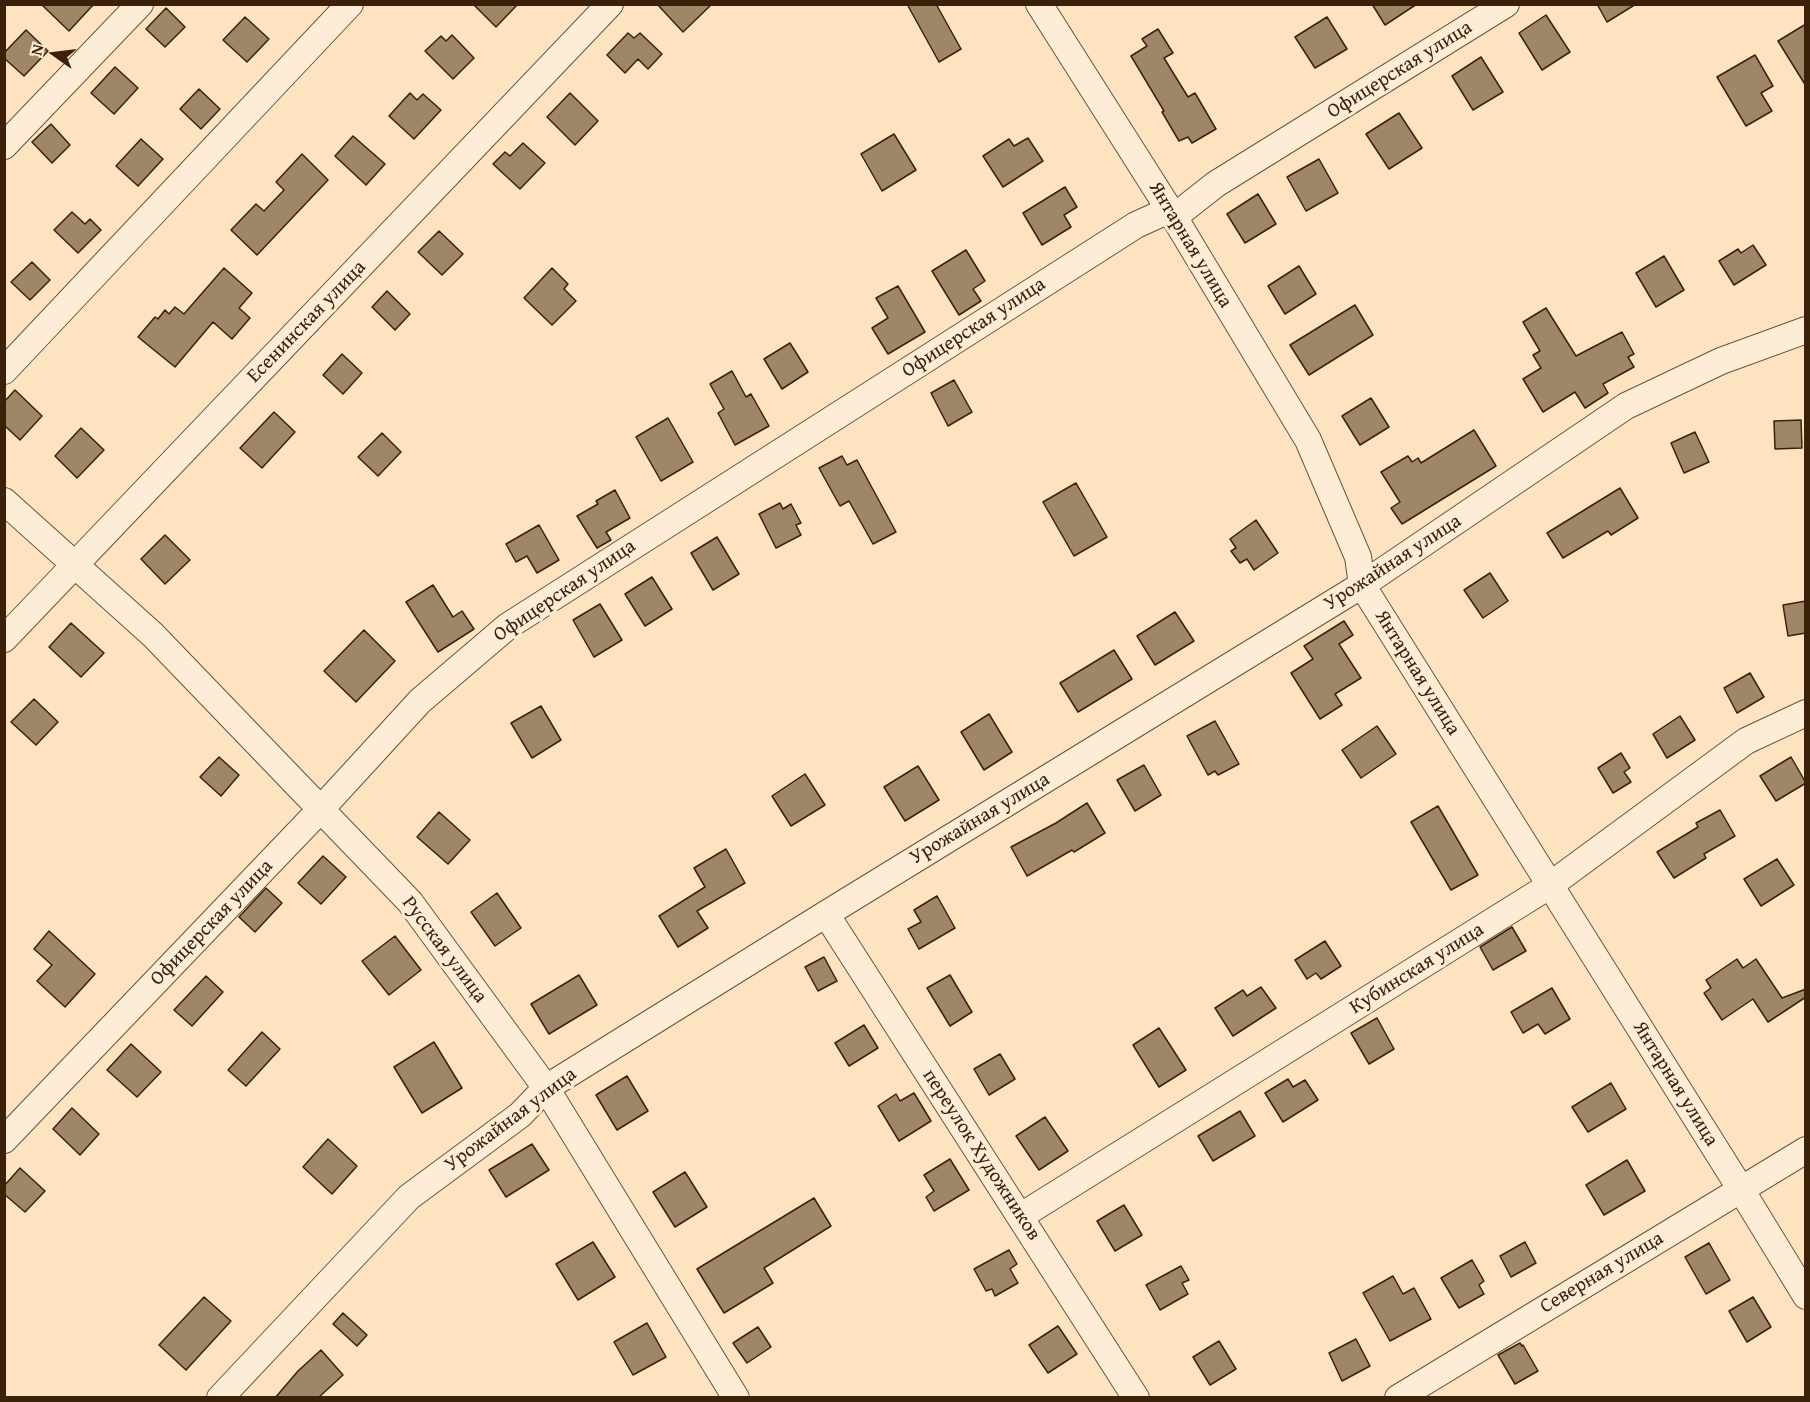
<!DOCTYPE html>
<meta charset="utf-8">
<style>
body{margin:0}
#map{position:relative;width:1810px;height:1402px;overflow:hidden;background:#fde3c0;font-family:"Gentium Book Plus",serif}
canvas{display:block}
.frame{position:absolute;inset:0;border:6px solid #3b210a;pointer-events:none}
.north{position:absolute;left:24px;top:24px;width:60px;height:60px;-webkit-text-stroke:4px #feedd6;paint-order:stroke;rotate:284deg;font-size:16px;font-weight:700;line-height:24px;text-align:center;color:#3b210a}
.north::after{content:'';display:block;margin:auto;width:21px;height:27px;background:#3b210a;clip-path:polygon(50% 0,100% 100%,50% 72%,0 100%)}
</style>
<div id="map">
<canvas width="1810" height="1402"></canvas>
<div class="frame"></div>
<div class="north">N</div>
</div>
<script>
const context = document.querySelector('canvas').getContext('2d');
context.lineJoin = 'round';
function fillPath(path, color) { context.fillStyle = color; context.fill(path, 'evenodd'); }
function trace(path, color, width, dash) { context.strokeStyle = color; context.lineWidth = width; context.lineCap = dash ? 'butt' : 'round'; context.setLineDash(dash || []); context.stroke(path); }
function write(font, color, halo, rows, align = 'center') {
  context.font = font + ' "Gentium Book Plus",serif'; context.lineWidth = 6; context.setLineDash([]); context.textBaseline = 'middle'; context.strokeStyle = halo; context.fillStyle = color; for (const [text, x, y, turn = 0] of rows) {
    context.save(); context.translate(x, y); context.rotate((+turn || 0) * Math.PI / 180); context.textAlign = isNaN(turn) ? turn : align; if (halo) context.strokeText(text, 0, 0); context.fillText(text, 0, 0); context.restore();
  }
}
const building = new Path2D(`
 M41,4h53l-25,27z
 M473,4h45l-22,23z
 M657,4h55l-29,28z
 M907,4h29l25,45 -22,13z
 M1372,4h45l-32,21z
 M1597,4h39l-29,18z
 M166,8l19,19 -20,20 -19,-18z
 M1546,15l24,37 -28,18 -23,-37z
 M245,17l24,22 -22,23 -24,-22z
 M1327,17l20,32 -32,19 -20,-31z
 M1806,24v62l-28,-45z
 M1158,29l15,24 -9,5 24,39 7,-4 21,36 -24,14 -4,-6 -9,4 -17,-29 2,-1 -33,-55 16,-10 -5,-7z
 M26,30l22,21 -24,25 -20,-18v-5z
 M628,33l6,5 6,-5 22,21 -14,15 -10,-10 -13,14 -18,-18z
 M452,35l22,23 -21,21 -28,-28 16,-15 5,5z
 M1755,55l18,31 -12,7 11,18 -26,15 -29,-49z
 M1481,57l22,35 -30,18 -21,-34z
 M115,67l23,21 -24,26 -23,-21z
 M199,89l21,20 -19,20 -21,-20z
 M410,93l7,7 6,-6 18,16 -27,29 -25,-23z
 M570,93l28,28 -23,24 -28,-28z
 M1399,113l23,35 -33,21 -23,-35z
 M51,124l19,21 -18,18 -20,-21z
 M894,134l22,36 -34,21 -21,-37z
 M353,136l32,28 -19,21 -31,-29z
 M1028,138l15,23 -40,26 -20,-31 26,-17 5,7z
 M141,139l22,20 -25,27 -22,-20z
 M523,143l22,20 -25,26 -27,-25 12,-12 5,4z
 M302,154l26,26 -71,75 -26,-25 25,-26 8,7 20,-21 -8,-8z
 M1319,159l19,34 -32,18 -19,-34z
 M1065,187l12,20 -13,8 7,12 -29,18 -19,-32z
 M1258,194l18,30 -31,19 -18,-29z
 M72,212l13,12 5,-5 11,11 -23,23 -24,-23z
 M439,231l24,23 -21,21 -24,-23z
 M1753,245l13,20 -32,20 -15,-24 19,-12 3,4z
 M966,250l19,31 -12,8 8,12 -22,14 -27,-44z
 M1664,256l20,34 -28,17 -20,-34z
 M32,262l18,18 -20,20 -19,-18z
 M1299,266l17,28 -31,20 -17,-28z
 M224,268l28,25 -13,15 11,10 -18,21 -19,-17 -38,45 -37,-30 17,-20 3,2 7,-9 4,4 6,-7 9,7z
 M552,268l16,16 -4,5 12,12 -24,24 -28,-27z
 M898,286l27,46 -37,22 -16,-26 16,-10 -12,-20z
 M387,291l23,23 -15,16 -23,-23z
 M1355,305l18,30 -64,40 -19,-30z
 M1546,308l30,48 46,-24 12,22 -6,3 6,10 -31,17 5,9 -23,15 -10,-16 -32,20 -20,-33 18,-11 -8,-13 7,-4 -17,-29z
 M790,343l18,29 -26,17 -18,-30z
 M342,354l20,19 -19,21 -20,-19z
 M732,371l14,26 5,-3 18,32 -34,19 -17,-32 6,-4 -14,-25z
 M954,380l18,32 -24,14 -17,-33z
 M15,390l27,26 -22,24 -16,-15v-23z
 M1371,398l18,29 -29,18 -18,-29z
 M274,412l21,20 -33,36 -22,-20z
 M668,418l25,44 -32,19 -25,-44z
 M1801,420l1,28 -27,1 -1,-28z
 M81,428l23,22 -27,28 -22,-22z
 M1474,430l22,36 -94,58 -11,-16 9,-6 -19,-30 27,-16 4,6 6,-4 3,5z
 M1695,432l14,30 -25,11 -13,-30z
 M382,433l19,19 -23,24 -20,-19z
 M842,456l5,9 10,-5 39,72 -23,12 -24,-43 -9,5 -21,-38z
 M1076,483l31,54 -33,19 -31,-54z
 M1620,488l18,30 -27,17 -3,-4 -45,27 -16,-25z
 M615,490l15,28 -24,14 5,8 -14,8 -20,-32 21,-12 -2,-3z
 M780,503l3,6 8,-5 10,19 -5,2 5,10 -25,13 -17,-34z
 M1256,520l22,33 -24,17 -7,-11 -7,4 -9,-12 5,-3 -6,-9z
 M539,525l20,35 -22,13 -10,-17 -11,6 -10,-18z
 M165,535l25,25 -25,24 -24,-25z
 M717,537l22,37 -26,16 -22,-37z
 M1490,573l18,28 -25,17 -19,-28z
 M652,577l20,32 -27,17 -20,-32z
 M433,585l20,32 9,-6 12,18 -36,23 -32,-50z
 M1806,601v32l-18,3 -5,-31z
 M600,604l22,36 -28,17 -21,-37z
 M1175,612l19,29 -39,24 -18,-29z
 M1344,621l9,14 -14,9 22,34 -26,16 7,11 -22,14 -29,-46 22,-14 -9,-13z
 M71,623l33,30 -23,24 -32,-30z
 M364,630l31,31 -39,41 -32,-31z
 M1114,650l18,29 -54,33 -18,-29z
 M1750,673l14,24 -27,16 -13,-25z
 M34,699l24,23 -22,23 -25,-23z
 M541,706l20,34 -29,18 -21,-35z
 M989,714l23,38 -28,18 -23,-38z
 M1680,716l15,24 -28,18 -14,-24z
 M1215,721l24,43 -21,11 -3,-4 -7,4 -21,-39z
 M1377,726l19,28 -35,24 -19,-28z
 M1621,753l9,15 -6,4 7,10 -18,11 -15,-25z
 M219,757l20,18 -18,21 -21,-19z
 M1791,757l15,26 -30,18 -16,-25z
 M1144,765l17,30 -26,16 -18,-31z
 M918,766l21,34 -34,21 -21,-34z
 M805,774l20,31 -34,21 -19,-30z
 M1087,803l18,30 -31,19 -2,-2 -45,26 -16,-29 45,-24z
 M1438,806l40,69 -27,15 -40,-68z
 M1720,810l15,26 -31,18 2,4 -32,20 -17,-26 41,-25 -2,-4z
 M439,812l31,28 -22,24 -31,-27z
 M726,849l19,34 -48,28 11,17 -30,19 -19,-31 46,-29 -11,-19z
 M323,856l23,21 -25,27 -23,-21z
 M1777,859l17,26 -33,21 -17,-27z
 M266,888l16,15 -27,29 -16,-15z
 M497,893l24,35 -26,18 -24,-34z
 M937,896l18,32 -36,21 -11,-20 13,-7 -7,-12z
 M1512,927l14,24 -33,19 -13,-23z
 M49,931l46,43 -30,33 -28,-26 15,-16 -18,-16z
 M395,936l26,34 -32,25 -27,-34z
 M1325,941l16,25 -20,13 -5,-6 -9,6 -12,-19z
 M824,957l13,24 -19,10 -13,-24z
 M1737,959l6,9 13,-9 26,39 24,-9v8l-38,25 -15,-23 -31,21 -18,-27 7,-5 -5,-8z
 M579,975l18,30 -48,29 -18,-30z
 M950,975l22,37 -22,14 -23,-38z
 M206,976l17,16 -31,34 -18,-16z
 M1261,987l15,21 -43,28 -18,-28 28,-18 4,6z
 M1552,988l18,31 -25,15 -7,-10 -15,9 -12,-21z
 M1377,1018l17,31 -25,15 -18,-31z
 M864,1025l14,23 -29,18 -14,-23z
 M1159,1028l27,42 -27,17 -26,-42z
 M262,1032l18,17 -34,37 -18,-16z
 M434,1042l28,46 -40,25 -28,-46z
 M131,1044l30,28 -24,25 -30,-27z
 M1000,1054l15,25 -26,16 -15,-26z
 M627,1076l21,35 -31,19 -21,-35z
 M1288,1079l5,8 12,-7 13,20 -35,22 -18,-29z
 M1611,1083l15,26 -38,23 -16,-25z
 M914,1093l17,28 -32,20 -21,-35 18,-12 4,7z
 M72,1108l27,26 -19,21 -27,-26z
 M1240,1111l15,25 -42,25 -15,-25z
 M1045,1117l23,34 -29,19 -23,-34z
 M328,1139l29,27 -25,28 -29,-27z
 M532,1144l17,26 -43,27 -17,-27z
 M950,1159l19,31 -35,21 -8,-14 8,-6 -10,-16z
 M1627,1160l18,31 -41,24 -18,-30z
 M20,1168l25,23 -20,21 -21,-18v-8z
 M685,1172l22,35 -32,20 -22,-35z
 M814,1198l17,28 -67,42 9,15 -49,30 -27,-44z
 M1124,1205l18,30 -27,16 -18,-30z
 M593,1242l22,35 -37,23 -22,-36z
 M1525,1242l11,21 -25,14 -11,-21z
 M1709,1243l21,37 -24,14 -21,-37z
 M1009,1250l8,14 -7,5 8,14 -23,13 -3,-7 -6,2 -12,-22z
 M1472,1260l12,21 -5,4 5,9 -25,14 -18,-30z
 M1181,1266l8,14 -7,3 6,11 -28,16 -14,-25z
 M1393,1276l10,18 11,-6 17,31 -41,22 -27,-48z
 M204,1297l27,24 -45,49 -27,-25z
 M1753,1297l18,30 -24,15 -18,-31z
 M343,1313l24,22 -10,11 -24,-22z
 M647,1323l19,34 -33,18 -19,-33z
 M1058,1326l19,28 -29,19 -19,-28z
 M758,1327l13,20 -24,16 -14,-20z
 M1356,1339l14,27 -28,15 -13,-28z
 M1219,1341l17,28 -26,16 -17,-28z
 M1520,1343l2,3 1,-1 15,26 -23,13 -17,-29z
 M321,1350l22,25 -25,23h-43l23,-27z`);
fillPath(building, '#a08669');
trace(building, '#3b210a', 1.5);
const minor = new Path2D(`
 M1039,4l135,213 134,223 50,117 4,28 378,603 66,108
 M4,146l136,-142
 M1174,217l42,-33 290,-180
 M4,371l346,-367
 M4,501l149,134 257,267 136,186 190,310
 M4,639l606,-635
 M826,914l310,484
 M4,1140l317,-331 99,-108 88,-75 628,-401 33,-15
 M1021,1216l528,-330 197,-145 60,-28
 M220,1398l189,-201 111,-82 26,-27 280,-174 536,-329 264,-179 95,-45 85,-31
 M1398,1398l408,-248`);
trace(minor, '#6c5238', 28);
trace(minor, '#feedd6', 26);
write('20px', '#3b210a', '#feedd6', [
 ["Офицерская улица",1400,70,-32],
 ["Янтарная улица",1190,245,59],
 ["Есенинская улица",307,322,-46],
 ["Офицерская улица",974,328,-33],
 ["Урожайная улица",1393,563,-33],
 ["Офицерская улица",565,591,-34],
 ["Янтарная улица",1417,673,58],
 ["Урожайная улица",980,819,-31],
 ["Офицерская улица",212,923,-46],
 ["Русская улица",444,950,53],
 ["Кубинская улица",1417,969,-32],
 ["Янтарная улица",1675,1084,58],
 ["Урожайная улица",511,1120,-37],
 ["переулок Художников",981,1155,57],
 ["Северная улица",1602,1273,-31]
]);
</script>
